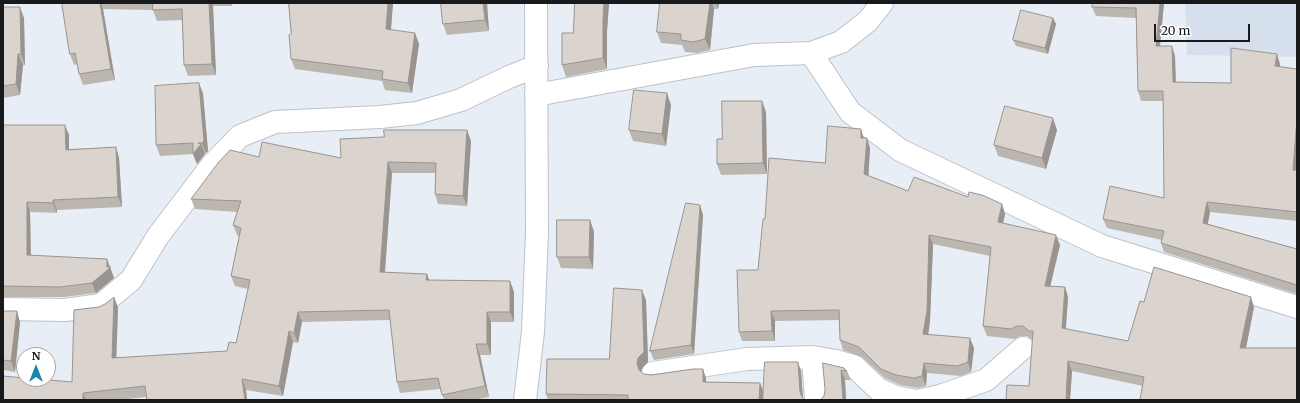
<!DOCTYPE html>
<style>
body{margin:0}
#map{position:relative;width:1300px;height:403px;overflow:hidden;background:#e8eef5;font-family:Merriweather,serif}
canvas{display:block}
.frame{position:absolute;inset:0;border:4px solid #17191b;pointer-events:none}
.north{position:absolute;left:16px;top:347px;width:40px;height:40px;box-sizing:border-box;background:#fff;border:1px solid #a2a3a4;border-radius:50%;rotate:0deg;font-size:11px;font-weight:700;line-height:16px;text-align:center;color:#17191b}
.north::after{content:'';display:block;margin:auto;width:14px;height:18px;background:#1687ad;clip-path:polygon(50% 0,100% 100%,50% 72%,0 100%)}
.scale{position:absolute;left:1154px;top:24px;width:96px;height:18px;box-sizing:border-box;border:2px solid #17191b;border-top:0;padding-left:5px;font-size:12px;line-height:14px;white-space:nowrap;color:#17191b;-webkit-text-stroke:3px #fff;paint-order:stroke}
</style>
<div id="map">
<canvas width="1300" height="403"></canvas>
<div class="frame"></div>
<div class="north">N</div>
<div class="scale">20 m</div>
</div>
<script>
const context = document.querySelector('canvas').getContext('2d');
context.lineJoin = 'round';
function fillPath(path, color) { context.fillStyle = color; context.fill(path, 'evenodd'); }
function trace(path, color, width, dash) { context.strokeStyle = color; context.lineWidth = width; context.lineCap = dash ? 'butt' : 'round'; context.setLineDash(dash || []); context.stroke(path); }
fillPath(new Path2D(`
 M1185,3h112v54l-110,-2z`), '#d6e0ed');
const street = new Path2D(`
 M811,53l39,59 50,38 202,96 195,61
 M536,95l218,-40 57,-2 30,-11 27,-21 14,-18
 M3,309l62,1 36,-5 30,-25 27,-44 54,-71 28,-29 35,-14 105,-5 37,-4 44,-13 48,-23 28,-11
 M813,357l3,43
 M653,373l94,-14 66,-2 23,4 18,5 24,23 18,8 16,3
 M525,400l8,-68 4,-99 -1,-230
 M921,400l19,-4 46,-16 37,-32`);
trace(street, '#bdc2c9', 24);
trace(street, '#fff', 22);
fillPath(new Path2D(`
 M62,3h170v3h-19l3,69 -28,1 -4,-11 -2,-45 -25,1 -4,-11 -50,-1 12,71 -32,5 -4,-11 -2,-10 -3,1 -4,-11z
 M289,3h104l-2,27 24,3 4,11 -7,49 -27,-3 -3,-9 -87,-12 -4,-10v-25z
 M441,3h46l2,28 -42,4 -4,-11z
 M575,3h34l-2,28v38l-41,8 -4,-12 11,-32z
 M685,3h34l-1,6h-4l-4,41 -13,3 -12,-1 -3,-7 -21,-2 -4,-11z
 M1164,3l-4,43 15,10 1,26 55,1 49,-19v3l17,2v152l-87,-9 -2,12 89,25v45l-133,-42 -3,-9 1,-3 -55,-12 -4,-9 61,-21 -1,-97h-22l-3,-10 -2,-73 -40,-2 -4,-9z
 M3,7l21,11 1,47h-2l-3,30 -17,3z
 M1053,18l3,6 -8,30 -32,-8 -3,-6z
 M199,83l4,11 5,57 -2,2h-1v1l-8,10 -4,-10 -33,2 -4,-11z
 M671,105l-5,41 -33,-5 -4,-11z
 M766,112l1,62 -46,1 -4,-11 5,-25z
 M3,125l66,10v14l47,-2 3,11 3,49 -65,3v3l-27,-1 1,44 76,3 7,19 -18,15 -32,4h-61z
 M1057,130l-11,39 -48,-13 -4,-11z
 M864,138l6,10 -2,28 40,15 60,6 34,7 3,10 -2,9 57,22 -10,41 15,1 3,10 -2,32 62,12 16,-39 110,5 -8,41 -103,38 -71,-15 -2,29h-64l23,-14 4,-46 -6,-4h-7l-5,3 -28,-3 -4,-10 7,-70 -57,-12 -3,77 -2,13 46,14 -3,24 -10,4 -34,-3 -1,13 -8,2 -18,-3 -15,-7 -23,-21 -19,-7 -3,-10v-20l-65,1v20h-33l-3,-9 19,-62 7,-51 60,-56z
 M471,141l-4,65 -29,-2 -3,-10 1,-21h-44l-7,100 42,1 2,6 81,1 4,11v30h-23v33h-11l9,42 -16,3h-29l-4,-11 -40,4 -3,-11 -7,-62 -88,2 -4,21 -5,-1 -10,54 -37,-6 1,10h-100l-1,-3 -28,3h-115l69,-18 27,-75 6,-3 13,3 -2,51 111,-7 9,-8 12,-54 -13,-3 -4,-10 8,-40 -2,-1 -4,-10 4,-13 -42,-3 -4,-10 68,-42 82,1z
 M700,205l3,10 -9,139 -40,6 -4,-9z
 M590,220l4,12 -1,37 -32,-1 -4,-11z
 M646,300l2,62 -6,6 -1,4 3,2 7,1 52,-6 3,10v3l54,1 4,10 37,-22 2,28 2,1h-257l-2,-6 63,-35z
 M3,311l17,11 -5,50 -12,-2z
 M823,363l24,8 4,9h-6l1,20h-26l4,-4 1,-6z`), '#bcb6b1');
fillPath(new Path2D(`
 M100,3h1l2,6 12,71 -4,-11z
 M209,3h3l1,3 3,69 -4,-11z
 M388,3h5l-3,37 -4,-11z
 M483,3h4l2,28 -4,-11z
 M604,3h5l-2,28v38l-4,-11v-39z
 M710,3h2l2,6 -4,41 -5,-11z
 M716,3h3l-1,6z
 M1160,3h4l-5,53 -3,-10z
 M20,7l4,11 1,47 -4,-11z
 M1053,18l3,6 -8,30 -3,-6z
 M415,33l4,11 -7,49 -4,-10z
 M1172,46l3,10 1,36 -3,-10z
 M18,54l5,11 -3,30 -4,-11z
 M1277,54l3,10 -2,12 -3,-10z
 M199,83l4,11 5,57 -2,2 -4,-10z
 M667,93l4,12 -5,41 -4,-12z
 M762,101l4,11 1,62 -4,-11z
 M1053,118l4,12 -11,39 -4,-11z
 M1297,118v56l-4,-4z
 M65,125l4,10v25l-3,-10z
 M861,129l3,10 -3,-1z
 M467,130l4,11 -4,65 -4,-10z
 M867,138l3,10 -2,36 -4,-10z
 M201,144l4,10 -8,10 -4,-10z
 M116,147l3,11 3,49 -4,-10z
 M388,162l4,11 -8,110 -4,-11z
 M53,200l4,10v3l-4,-10z
 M27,202l3,10 1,54 -4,-11z
 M1207,202l3,10 -4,20 -3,-9z
 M1002,204l3,10 -4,18 -3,-10z
 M700,205l3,10 -9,139 -3,-9z
 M590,220l4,12 -1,37 -4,-12z
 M929,235l4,9 -3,77 -3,23 -4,-10z
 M1056,235l4,10 -12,51 -3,-10z
 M107,259l7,19 -18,15 -4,-10 15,-16z
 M427,274l4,11 -5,-5z
 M510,281l4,11v30l-4,-10z
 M1065,287l3,10 -3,41 -3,-10z
 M642,290l4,10 2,62 -6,6 -1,6 -4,-10z
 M114,297l4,10 -2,62 -4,-11z
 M1251,297l3,10 -10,51 -4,-10z
 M17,311l3,11 -5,50 -4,-11z
 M771,311l4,10v20l-3,-10z
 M298,312l4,10 -4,21 -4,-10z
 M487,312l4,10v33l-4,-11z
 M289,331l4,11 -10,54 -4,-10z
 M970,338l4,10 -3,24 -3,-10z
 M476,344l4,11 9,42 -4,-11z
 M1068,361l4,10 -2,29h-4z
 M798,362l3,9 2,29 -3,-8z
 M924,363l3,10 -1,13 -4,-10z
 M703,369l3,10v13l-3,-10z
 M841,370l4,10 1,20h-3z
 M242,379l4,11 1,10h-2z
 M760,383l4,10 -1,7h-4z
 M83,393l3,7h-3z`), '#999490');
const building = new Path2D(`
 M62,3h38l11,66 -32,5 -4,-21 -5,1z
 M153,3h56l3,61 -28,1 -2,-56 -29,1z
 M289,3h99l-2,26 29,4 -7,50 -26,-4 1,-8 -92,-12 -2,-24 2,-1z
 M441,3h42l2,17 -42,4z
 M575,3h29l-1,16v39l-41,7v-32h11z
 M660,3h50l-5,36 -12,3 -12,-2v-6l-24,-2z
 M1093,3h67l-4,43h16l1,36 58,1v-35l46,6 -2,12 22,3v49l-4,52h4v42l-90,-10 -4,21 94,26v36l-136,-42 3,-12 -61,-12 7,-33 54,12 -1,-107h-25l-2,-83 -44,-1z
 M3,7h17l1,47h-3l-2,30 -13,2z
 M1021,10l32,8 -8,30 -32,-8z
 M199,83l5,58 -2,2h-4l3,1 -8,10v-11l-37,2 -1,-59z
 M634,90l33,3 -5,41 -33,-4z
 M722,101h40l1,62 -46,1v-25h5z
 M1005,106l48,12 -11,40 -48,-13z
 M3,125h62l1,25 50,-3 2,50 -65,3v3l-26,-1v53l80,4v8h4l-19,16 -32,4 -57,-1z
 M828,126l33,3v9h6l-3,36 44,17 6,-14 54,20 1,-5 13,3 20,9 -4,18 58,13 -11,51 20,1 -3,41 66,13 12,-40 4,1 10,-35 97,30 -11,51h57v52h-157l4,-23 -76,-16 -2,39h-60l1,-15 22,1 4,-55h-4l-6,-5h-6l-6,3 -28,-3 8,-79 -62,-12 -2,76 -4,23 47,4 -2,24 -11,4 -33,-3 -2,13 -8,2 -18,-3 -15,-6 -22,-22 -19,-7 -1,-30 -68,1 1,20 -33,1 -2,-62h21l5,-51h2l4,-61 56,5z
 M384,130h83l-4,66 -28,-2 1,-31 -48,-1 -8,110 47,2 -1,6 84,1v31h-23v32h-11l9,42 -43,9 -4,-17 -41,4 -8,-72 -91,2 -4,21 -5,-2 -10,55 -37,-7 3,21h-98l-2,-14 -62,7v7h-80v-24l21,2v1h15l33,3 2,-72 25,-3 6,-3 9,-7 -2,61 115,-7 2,-9 7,1 14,-63 -19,-4 10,-48 -8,-3 8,-24 -50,-2 27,-36 12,-13 29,7 3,-15 79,16 -1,-19 44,-2z
 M686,203l14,2 -9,140 -41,6z
 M557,220h33l-1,37h-32z
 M614,288l28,2 2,62 -6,6 -1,6 2,6 5,4 7,1 42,-6h10v13l57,1 -1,17h-131v-5l-82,-1 1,-35h62z
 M3,311h14l-6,50 -8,-1z
 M765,362h33l2,30 2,5 3,3h-42z
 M823,363l21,5 3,3 -6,-1 2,30h-23l4,-4 1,-6z`);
fillPath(building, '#dbd4ce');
trace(building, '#999490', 1);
</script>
